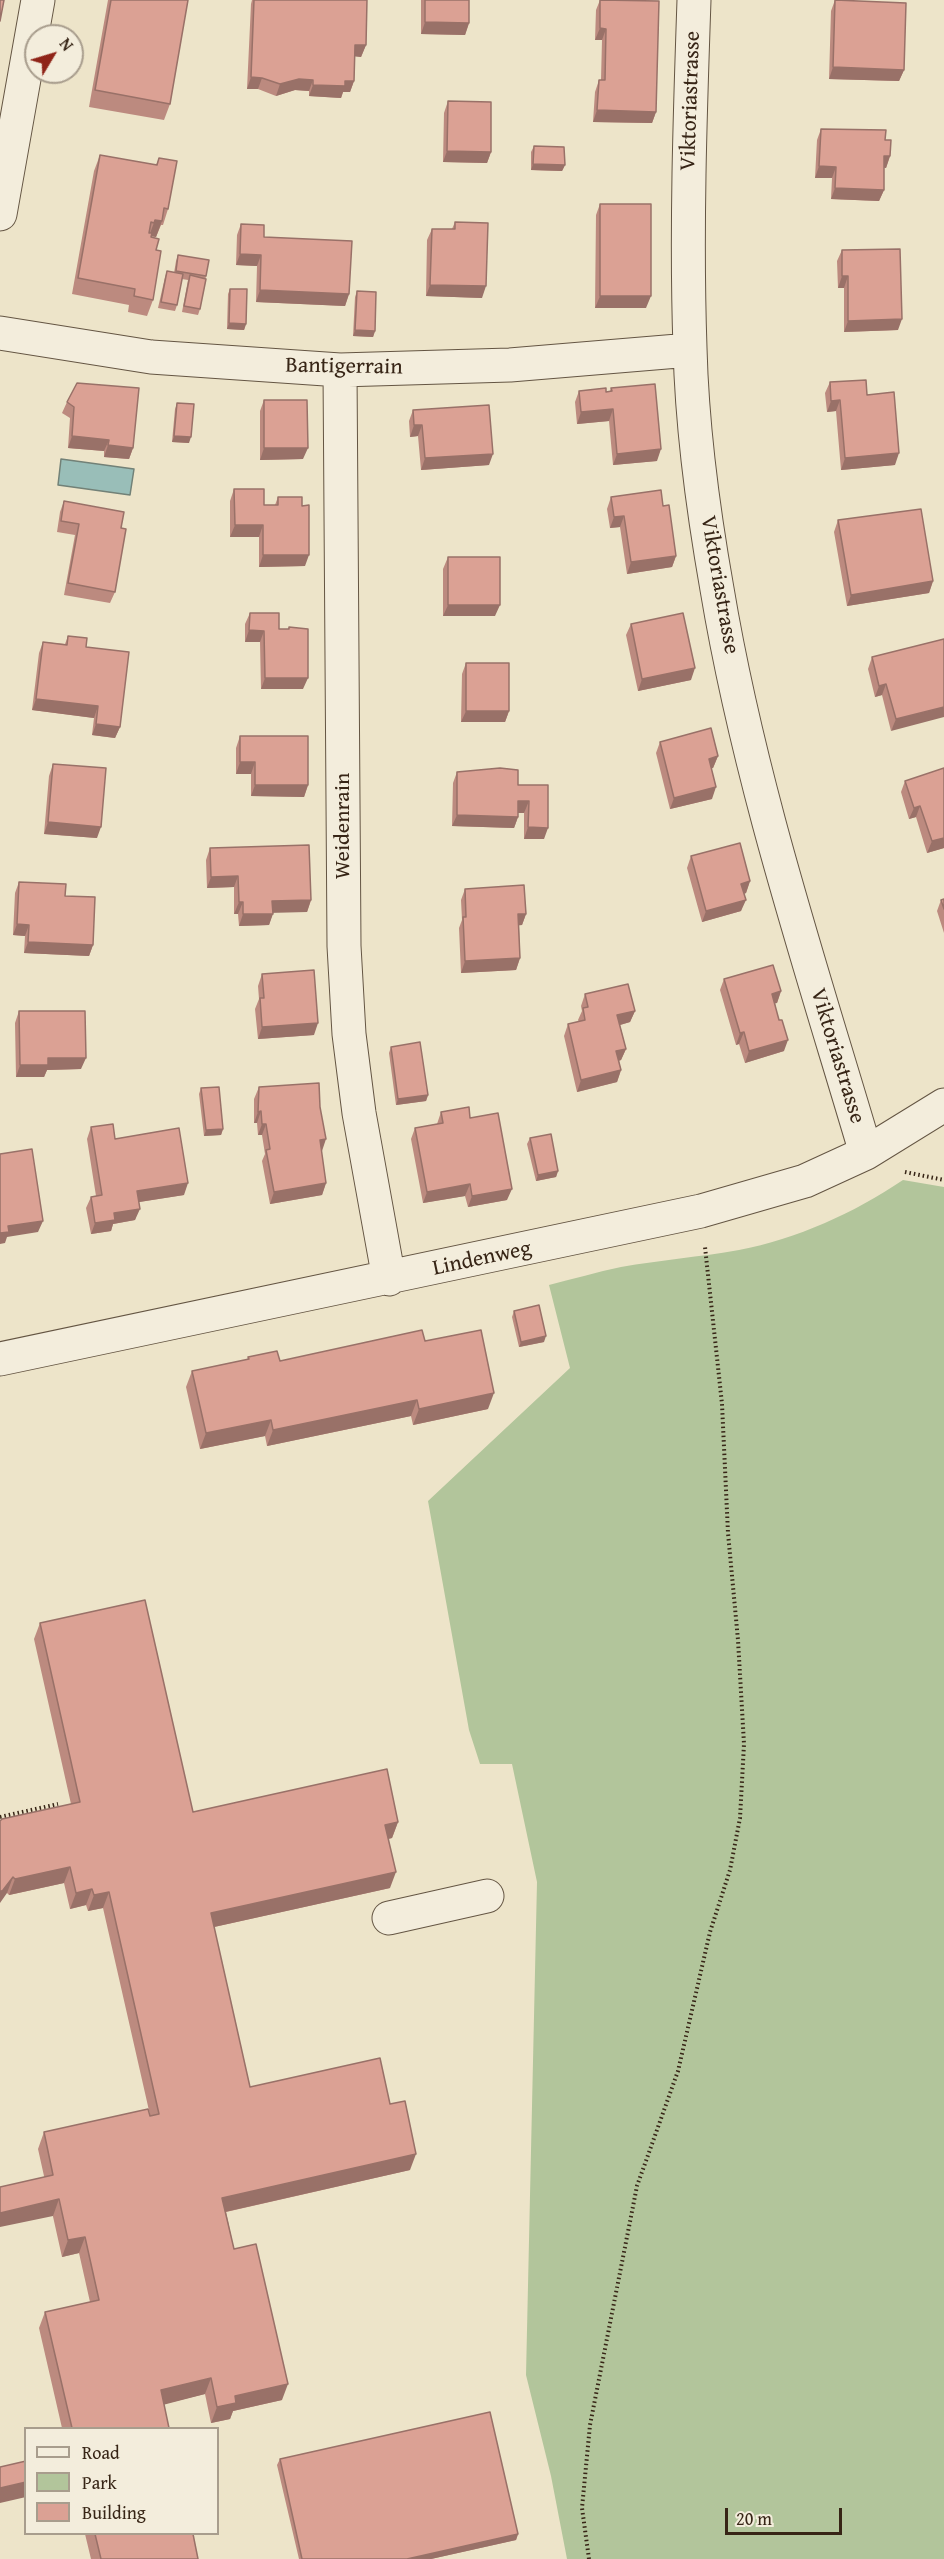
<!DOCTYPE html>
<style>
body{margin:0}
#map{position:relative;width:944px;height:2559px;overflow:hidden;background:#ede4c9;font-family:"Gentium Book Plus",serif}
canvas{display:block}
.legend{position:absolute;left:24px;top:2427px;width:195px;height:108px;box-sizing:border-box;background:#f3eddc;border:2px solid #a89d8d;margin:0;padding:8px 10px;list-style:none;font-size:18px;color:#372516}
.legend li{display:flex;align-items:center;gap:12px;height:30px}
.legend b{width:30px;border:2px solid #a89d8d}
.north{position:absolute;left:24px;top:24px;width:60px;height:60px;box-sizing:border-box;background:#f3eddc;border:2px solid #a89d8d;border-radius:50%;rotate:52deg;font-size:16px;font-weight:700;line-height:24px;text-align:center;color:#372516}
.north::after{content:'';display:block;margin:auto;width:21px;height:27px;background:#8f2418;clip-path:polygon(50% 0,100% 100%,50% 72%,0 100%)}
.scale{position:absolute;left:725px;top:2508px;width:117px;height:27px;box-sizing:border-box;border:3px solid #372516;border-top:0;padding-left:8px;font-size:18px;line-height:21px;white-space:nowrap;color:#372516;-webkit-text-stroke:4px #f3eddc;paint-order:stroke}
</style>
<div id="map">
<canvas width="944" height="2559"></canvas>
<ul class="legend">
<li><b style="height:8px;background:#f3eddc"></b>Road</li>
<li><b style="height:16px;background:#b2c59b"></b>Park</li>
<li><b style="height:16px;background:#dba194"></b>Building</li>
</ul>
<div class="north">N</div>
<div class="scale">20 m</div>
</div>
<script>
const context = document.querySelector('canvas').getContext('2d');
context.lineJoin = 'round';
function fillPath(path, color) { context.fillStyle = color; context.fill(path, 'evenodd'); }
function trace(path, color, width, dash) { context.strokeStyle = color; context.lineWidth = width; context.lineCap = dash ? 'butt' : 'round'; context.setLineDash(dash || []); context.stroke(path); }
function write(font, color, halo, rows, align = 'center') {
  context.font = font + ' "Gentium Book Plus",serif'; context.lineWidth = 5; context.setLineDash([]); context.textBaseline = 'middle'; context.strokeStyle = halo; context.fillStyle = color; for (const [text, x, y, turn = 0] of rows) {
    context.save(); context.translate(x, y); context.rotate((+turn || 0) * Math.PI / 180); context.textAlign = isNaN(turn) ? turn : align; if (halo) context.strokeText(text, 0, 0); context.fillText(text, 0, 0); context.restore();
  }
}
fillPath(new Path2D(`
 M903,1180l41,7v1372h-377l-16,-83 -25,-101 11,-493 -25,-118h-32l-11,-34 -41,-229 142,-133 -21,-83c24,-6 48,-13 72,-18 39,-7 79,-10 118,-17 58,-11 115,-37 164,-70z`), '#b2c59b');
const water = new Path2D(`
 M61,459l73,10 -4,26 -72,-10z`);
fillPath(water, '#99beb8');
trace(water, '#728177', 1.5);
const minor = new Path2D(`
 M694,0c-4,116 -8,232 -4,348 2,80 13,162 27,241 32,192 94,378 149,564
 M0,214l38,-214
 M0,333l151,24 189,13 170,-5 180,-15
 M340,370l4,576 5,88 10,79 30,166
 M0,1359l701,-148 104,-30 61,-28 78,-48
 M389,1918l98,-22`);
trace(minor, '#645543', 35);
trace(new Path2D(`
 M905,1172l39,8
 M0,1817l58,-13
 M589,2559l-7,-51 8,-83 47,-239 41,-115 32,-139 20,-62 10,-52 4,-74 -6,-104 -10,-107 -6,-129 -17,-157`), '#372516', 4, [1.5, 3]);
trace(minor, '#f3eddc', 33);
fillPath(new Path2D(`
 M108,0h80l-18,104 -6,16 -75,-13z
 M252,0h115l-1,45 -5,12 -6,-1 -1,25 -4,11h-7l-2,6 -32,-2v-5l-14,-1 -19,6 -18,-7h-11l4,-85z
 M421,0h48v23l-4,12 -44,-1z
 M600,0l56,112 -4,11 -59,-1 2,-30 4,-12h2l1,-40h-7l1,-30z
 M835,0l69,70 -5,11 -70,-2 2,-68z
 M448,101l43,51 -4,11 -44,-1 1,-49z
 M821,129l69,27 -4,12 -2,-1v23l-5,11 -48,-2 1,-21h-17l2,-38z
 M534,146l31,19 -3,6 -31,-1v-18z
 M100,155l56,10 3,-7 9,51 -5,16h-2l-5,12 -4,-1 4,14 -3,50 -6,16 -19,-4 1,-7 -57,-11 22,-123z
 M600,204l46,104h-51l1,-93z
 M455,222l27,76 -56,-2 1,-56 5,-11h20z
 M241,224l23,13 85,57 -4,12 -89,-4 1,-36 -21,-1 1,-30z
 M842,250l56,80 -54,2v-44h-6l-1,-27z
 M178,255l28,21 -6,33 -2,6 -16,-3 6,-32 -6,-1 -5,26 -2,6 -17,-3 7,-31 2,-6 7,2 2,-12z
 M230,289l16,35 -2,6 -17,-1 1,-35z
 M357,291l18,40 -2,6 -20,-1 2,-39z
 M830,382l37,13 28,70 -54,5 -5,-59 -9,1 -2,-19z
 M77,383l56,65 -4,11 -25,-2v-6l-36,-3 2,-30 -8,-5 5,-11z
 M611,388l46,73 -44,4 -4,-44 -32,3 -2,-22 4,-11 27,1 4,-1z
 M264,400l39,59 -43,1v-49z
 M177,403l12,40 -17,-1 3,-33z
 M413,410l76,55 -68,5 -3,-34 -8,1 -1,-16z
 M234,489l30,16h11l3,-8 24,9 3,60 -46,1v-30h-29v-36z
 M611,497l52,9 13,50 -4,11 -45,7 -7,-47 -10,1 -3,-19z
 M64,501l57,27 -6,64 -5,11 -46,-8 11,-60 -18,-3 3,-20z
 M838,520l95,61 -4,12 -82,13 -13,-74z
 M448,557l47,59h-52v-47z
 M250,613l29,16h9l1,-2 14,62h-42l-1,-47h-15v-18z
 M631,624l60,56 -53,11 -12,-56z
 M68,636l18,11 34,80 -5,11 -23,-3 2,-17 -62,-8 7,-57 4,-11 22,2z
 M944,639l-53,92 -9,-36 -7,2 -7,-28 4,-12z
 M466,663l43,48 -4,11h-44l1,-48z
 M240,736l68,49 -4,12 -53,-1v-22h-15v-26z
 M660,742l58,14 -5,12h-2l1,31 -42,10 -14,-56z
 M53,764l44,74 -53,-4 5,-58z
 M457,772l61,13h30l-4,54h-20v-26h-6v4l-4,11 -62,-2 1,-43z
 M905,781l39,67 -17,5 -11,-36 -7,2 -8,-27z
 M210,848l101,52 -4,12h-34l-4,13 -30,1 -1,-12h-4v-27l-27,1 -1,-28z
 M691,856l59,25 -4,12 -2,1 -3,17 -39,11 -15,-54z
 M19,882l46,14 28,49 -4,11 -65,-3 1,-17 -12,-1 2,-42z
 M465,889l61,25 -4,11h-3l1,33 -4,12 -55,3 -2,-45 3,-8 -1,-20z
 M944,899v34l-7,-22 4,-11z
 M262,974l52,61 -56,4 -3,-30 4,-10 -1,-13z
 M724,979l57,12 -4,12h-2l9,48 -39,12 -6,-19 -3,1 -16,-55z
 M585,994l50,17 -5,11 -10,3 6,24 -5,11 -2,1 2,9 -4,12 -40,10 -13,-56 4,-12 11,-2 -1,-2 4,-9 -1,-5z
 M19,1011l62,58 -34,1 -3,7h-28l-1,-54z
 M391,1047l37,48 -2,6 -30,4 -7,-52z
 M259,1087l63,64h-1l5,32 -4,12 -52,9 -8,-43 3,-7 -3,-19h-4l-1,-12h-3v-24z
 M201,1088l22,41 -2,6 -17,1 -5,-42z
 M441,1112l29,6 37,82 -39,7 -3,-11 -42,7 -12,-64 4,-11 22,-4z
 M91,1127l24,12 69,56 -45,7 -4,18 -22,4 -2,7 -20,3 -5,-26 5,-11 5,-1 -9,-57z
 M530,1138l28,33 -2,6 -20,4 -9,-37z
 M514,1311l30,31 -25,5 -7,-30z
 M425,1341l63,68 -75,16 -2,-9 -144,30 -2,-10 -65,13 -14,-62 6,-16 55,-11 1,-3 32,4z
 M40,1623l153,189 205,10 -6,16 -4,1 2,49 -176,39 36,160 140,17 20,66 -184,42 8,37 48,151 -49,11 -3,8 -19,4 -6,-29 -41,10 5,24h-107l-23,-100 6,-16 45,-10 -11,-49 -17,4 -24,-108 6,-17 106,-17 -47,-207 -15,3 -2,-6 -16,4 -6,-26 -55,12 -2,-2 -7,-72 71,-17 -37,-165z
 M280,2459l238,75 -2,6 -85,19h-132l-22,-94z
 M85,2534h108l5,25h-107z`), '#bc8a7f');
fillPath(new Path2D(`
 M425,22l44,1 -4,12 -44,-1z
 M600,28l6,1 -4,11h-7z
 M355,45h11l-5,12 -10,-1z
 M833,67l71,3 -5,11 -70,-2z
 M251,77l11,1 -4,11h-11z
 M299,79l14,1 -4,11 -14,-1 -19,6 4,-12z
 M345,81h9l-4,11h-7l-2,6 -32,-2 4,-11z
 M597,110l59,2 -4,11 -59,-1z
 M447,151l44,1 -4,11 -44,-1z
 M884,156h6l-4,12 -6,-1z
 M533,164l32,1 -3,6 -31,-1z
 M819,166l17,1 -4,11h-17z
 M835,188l49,2 -5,11 -48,-2z
 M155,220l7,1 -6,16 -7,-1z
 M240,254l21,1 -4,11 -21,-1z
 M842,276h6l-4,12h-6z
 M430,285l56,1 -4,12 -56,-2z
 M260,290l89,4 -4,12 -89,-4z
 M600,296h51l-5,12h-51z
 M902,319l-4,11 -54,2 4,-11z
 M229,323l17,1 -2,6 -17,-1z
 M355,330l20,1 -2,6 -20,-1z
 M840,400l-4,11 -9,1 4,-11z
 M613,409l-4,12 -32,3 4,-12z
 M414,425h8l-4,11 -8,1z
 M72,436l37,4 -5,11 -36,-3z
 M174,436l17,1 -2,6 -17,-1z
 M108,445l25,3 -4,11 -25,-2z
 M264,448h44l-5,11 -43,1z
 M661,449l-4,12 -44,4 4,-11z
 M899,453l-4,12 -54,5 4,-12z
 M493,454l-4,11 -68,5 4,-12z
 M624,516l-4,11 -10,1 4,-11z
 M235,525h28l-4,12h-29z
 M263,555h46l-4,11 -46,1z
 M676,556l-4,11 -45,7 4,-12z
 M933,581l-4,12 -82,13 4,-11z
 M448,605h52l-5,11h-52z
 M249,630l15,1 -4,11h-15z
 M695,668l-4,12 -53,11 4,-12z
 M265,678h43l-5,11h-42z
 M886,684l-4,11 -7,2 4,-11z
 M36,699l62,7 -4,12 -62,-8z
 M944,707v10l-53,14 5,-12z
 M466,711h43l-4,11h-44z
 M96,724l24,3 -5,11 -23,-3z
 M718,756l-5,12 -8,2 4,-11z
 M240,762h15l-4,12h-15z
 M255,785h53l-4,12 -53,-1z
 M716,787l-4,12 -42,10 4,-11z
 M518,801h11l-5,12h-10z
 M920,806l-4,11 -7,2 5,-11z
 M457,815l61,2 -4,11 -62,-2z
 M48,822l53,5 -4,11 -53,-4z
 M528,827l20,1 -4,11h-20z
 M944,838v10l-17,5 5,-12z
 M238,876l-4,11 -27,1 4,-11z
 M750,881l-4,12 -9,3 4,-12z
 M311,900l-4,12 -39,1 4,-12z
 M746,900l-5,11 -39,11 4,-11z
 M239,902h4l-5,12h-4z
 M243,914h30l-4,11 -30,1z
 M518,914h8l-4,11 -8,1z
 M17,924l12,1 -4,11 -12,-1z
 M28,942l65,3 -4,11 -65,-3z
 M520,958l-4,12 -55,3 4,-12z
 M781,991l-4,12 -9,2 4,-11z
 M635,1011l-5,11 -17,5 4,-12z
 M318,1023l-4,12 -56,4 4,-12z
 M744,1032l-5,12 -3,1 4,-12z
 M788,1040l-4,11 -39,12 4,-12z
 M626,1049l-5,11 -9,2 4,-11z
 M48,1058h38l-5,11 -34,1 -3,7h-28l4,-12z
 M621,1070l-4,12 -40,10 4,-12z
 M428,1095l-2,6 -30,4 2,-6z
 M261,1111l-4,12h-3l4,-11z
 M262,1124h4l-4,11h-4z
 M223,1129l-2,6 -17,1 2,-6z
 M326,1139l-4,12h-7l5,-11z
 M558,1171l-2,6 -20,4 2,-6z
 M188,1183l-4,12 -51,8 4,-12z
 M326,1183l-4,12 -52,9 4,-12z
 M470,1184l-5,12 -42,7 4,-11z
 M512,1189l-5,11 -39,7 4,-11z
 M140,1209l-5,11 -22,4 -2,7 -20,3 4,-11 19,-10z
 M43,1221l-5,11 -31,5 -2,6 -5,1v-11l8,-7z
 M546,1336l-2,6 -25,5 2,-5z
 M494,1393l-6,16 -75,16 6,-16z
 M417,1400l-6,16 -144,30 6,-16z
 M271,1420l-6,16 -65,13 6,-16z
 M398,1822l-6,16 -13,3 6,-16z
 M70,1867l-6,16 -55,12 6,-16z
 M396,1872l-6,16 -185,41 6,-16z
 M13,1877l-6,16 -7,10v-11z
 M92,1889l-6,16 -16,4 6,-16z
 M109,1892l-6,16 -15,3 6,-16z
 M416,2154l-6,16 -194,44 6,-16z
 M59,2199l-6,17 -53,11v-14z
 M85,2237l-6,16 -17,4 6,-17z
 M211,2378l-6,16 -50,13 6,-17z
 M288,2384l-6,16 -49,11 -3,8 -19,4 6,-16 18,-11z
 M26,2482v15l-26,6v-15z
 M518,2534l-2,6 -85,19h-24z`), '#997168');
const building = new Path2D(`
 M0,0h4l-4,21z
 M111,0h77l-18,104 -75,-14z
 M254,0h113l-1,45h-11l-1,36h-9v5l-32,-1v-5l-14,-1 -19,5 -18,-6 -11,-1z
 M425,0h44v23l-44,-1z
 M600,0l59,1 -3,111 -59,-2 2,-30h6l1,-51 -6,-1z
 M835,0l71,3 -2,67 -71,-3z
 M448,101l43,1v50l-44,-1z
 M821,129l65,1 -1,10h6l-1,16h-6v34l-49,-2 1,-21 -17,-1z
 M534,146l30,1 1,18 -32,-1z
 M100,155l57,10 2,-7 18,3 -9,48 -4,-1 -2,13 -7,-1 -1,3 -3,-1 -2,11h3l-1,4 8,2 -3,11 5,1 -8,49 -19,-4 1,-7 -57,-11z
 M600,204h51v92h-51z
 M455,222l33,1 -2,63 -56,-1 2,-56h23z
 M241,224l23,1v12l88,4 -3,53 -89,-4 1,-35 -21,-1z
 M900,249l2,70 -54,2v-45h-6v-26z
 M178,255l31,5 -3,16 -30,-5z
 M167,271l16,3 -6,31 -16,-3z
 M190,275l16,4 -6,30 -16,-3z
 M230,289h17l-1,35 -17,-1z
 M357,291l19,1 -1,39 -20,-1z
 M866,380l1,15 27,-3 5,61 -54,5 -5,-58 -9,1 -1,-19z
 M77,383l62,5 -6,60 -25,-3 1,-5 -37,-4 2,-29 -7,-5z
 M655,384l6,65 -44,5 -4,-45 -32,3 -2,-21 27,-3v4l6,-1 -1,-3z
 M264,400h43l1,48h-44z
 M177,403l17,1 -3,33 -17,-1z
 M489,405l4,49 -68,4 -3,-33h-8l-1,-15z
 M234,489h30v16h14v-8h24v9l7,-1v50h-46v-30h-28z
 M661,490l2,16 6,-1 7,51 -45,6 -7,-46 -10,1 -3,-20z
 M64,501l60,11 -3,16 5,1 -11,63 -47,-9 11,-59 -18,-3z
 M921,509l12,72 -82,14 -13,-75z
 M448,557h52v48h-52z
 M250,613h29v16h10v-2l19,2v49h-43l-1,-47 -15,-1z
 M683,613l12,55 -53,11 -11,-55z
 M68,636l19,2 -1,9 43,5 -9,75 -24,-3 2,-18 -62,-7 7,-57 24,3z
 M944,639v68l-48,12 -10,-35 -7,2 -7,-29z
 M466,663h43v48h-43z
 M711,728l7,28 -9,3 7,28 -42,11 -14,-56z
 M240,736h68v49h-53v-23h-15z
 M53,764l53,4 -5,59 -53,-5z
 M500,768l18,2v15h30v43l-20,-1 1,-26h-11v16l-61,-2v-43z
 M944,768v70l-12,3 -12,-35 -6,2 -9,-27z
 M740,843l10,38 -9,3 5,16 -40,11 -15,-55z
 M309,845l2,55 -39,1 1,13h-30v-12h-4l-1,-26 -27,1 -1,-29z
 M19,882l47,2 -1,12 30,1 -2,48 -65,-3 1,-17 -12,-1z
 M524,885l2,29h-8l2,44 -55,3 -2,-44h3l-1,-28z
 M944,899v10l-3,-9z
 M773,965l8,26 -9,3 7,26h3l6,20 -39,11 -5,-19 -4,1 -16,-54z
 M314,970l4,53 -56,4 -2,-29h4l-2,-24z
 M628,984l7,27 -18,4 9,34 -10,2 5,19 -40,10 -13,-56 17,-4 -2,-12 5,-1 -3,-13z
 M19,1011h66l1,47h-38v7h-28z
 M420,1042l8,53 -30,4 -7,-52z
 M319,1083l1,24 6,32 -6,1 6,43 -52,9 -8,-42 4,-1 -4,-25h-4l-1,-13 -3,1 1,-25z
 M219,1087l4,42 -17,1 -5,-42z
 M469,1107l1,11 28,-5 14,76 -40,7 -2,-12 -43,8 -12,-64 28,-5 -2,-11z
 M113,1124l2,15 64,-11 9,55 -51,8 3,18 -26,4 1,7 -20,3 -4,-26 11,-2 -11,-68z
 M551,1134l7,37 -20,4 -8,-37z
 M32,1149l11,72 -35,5 1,6 -9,1v-79z
 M539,1305l7,31 -25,6 -7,-31z
 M422,1330l3,11 56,-11 13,63 -75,16 -2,-9 -144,30 -2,-10 -65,13 -14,-62 57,-12 -1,-2 29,-6 3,10z
 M145,1600l48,212 194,-43 11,53 -13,3 11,47 -185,41 39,174 130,-29 10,46 15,-3 11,53 -194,44 12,51 22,-5 32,140 -53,12 1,7 -19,4 -6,-29 -50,12 8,38h-97l-27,-116 54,-12 -14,-63 -17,3 -9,-41 -59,14v-26l53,-12 -9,-43 104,-23 2,7 9,-2 -50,-222 -15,3 -2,-6 -16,4 -6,-26 -55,12 -2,-2 -10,13 -3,2v-71l2,-2 78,-17 -40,-179z
 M490,2412l28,122 -111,25h-105l-22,-100z
 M26,2461v21l-26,6v-21z
 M95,2534h98l5,25h-97z`);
fillPath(building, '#dba194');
trace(building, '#997168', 1.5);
write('22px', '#372516', '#f3eddc', [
 ["Viktoriastrasse",691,101,-88],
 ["Bantigerrain",344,367,1],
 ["Viktoriastrasse",719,585,80],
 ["Weidenrain",343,826,-90],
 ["Viktoriastrasse",837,1056,73],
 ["Lindenweg",482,1259,-12]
]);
</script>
